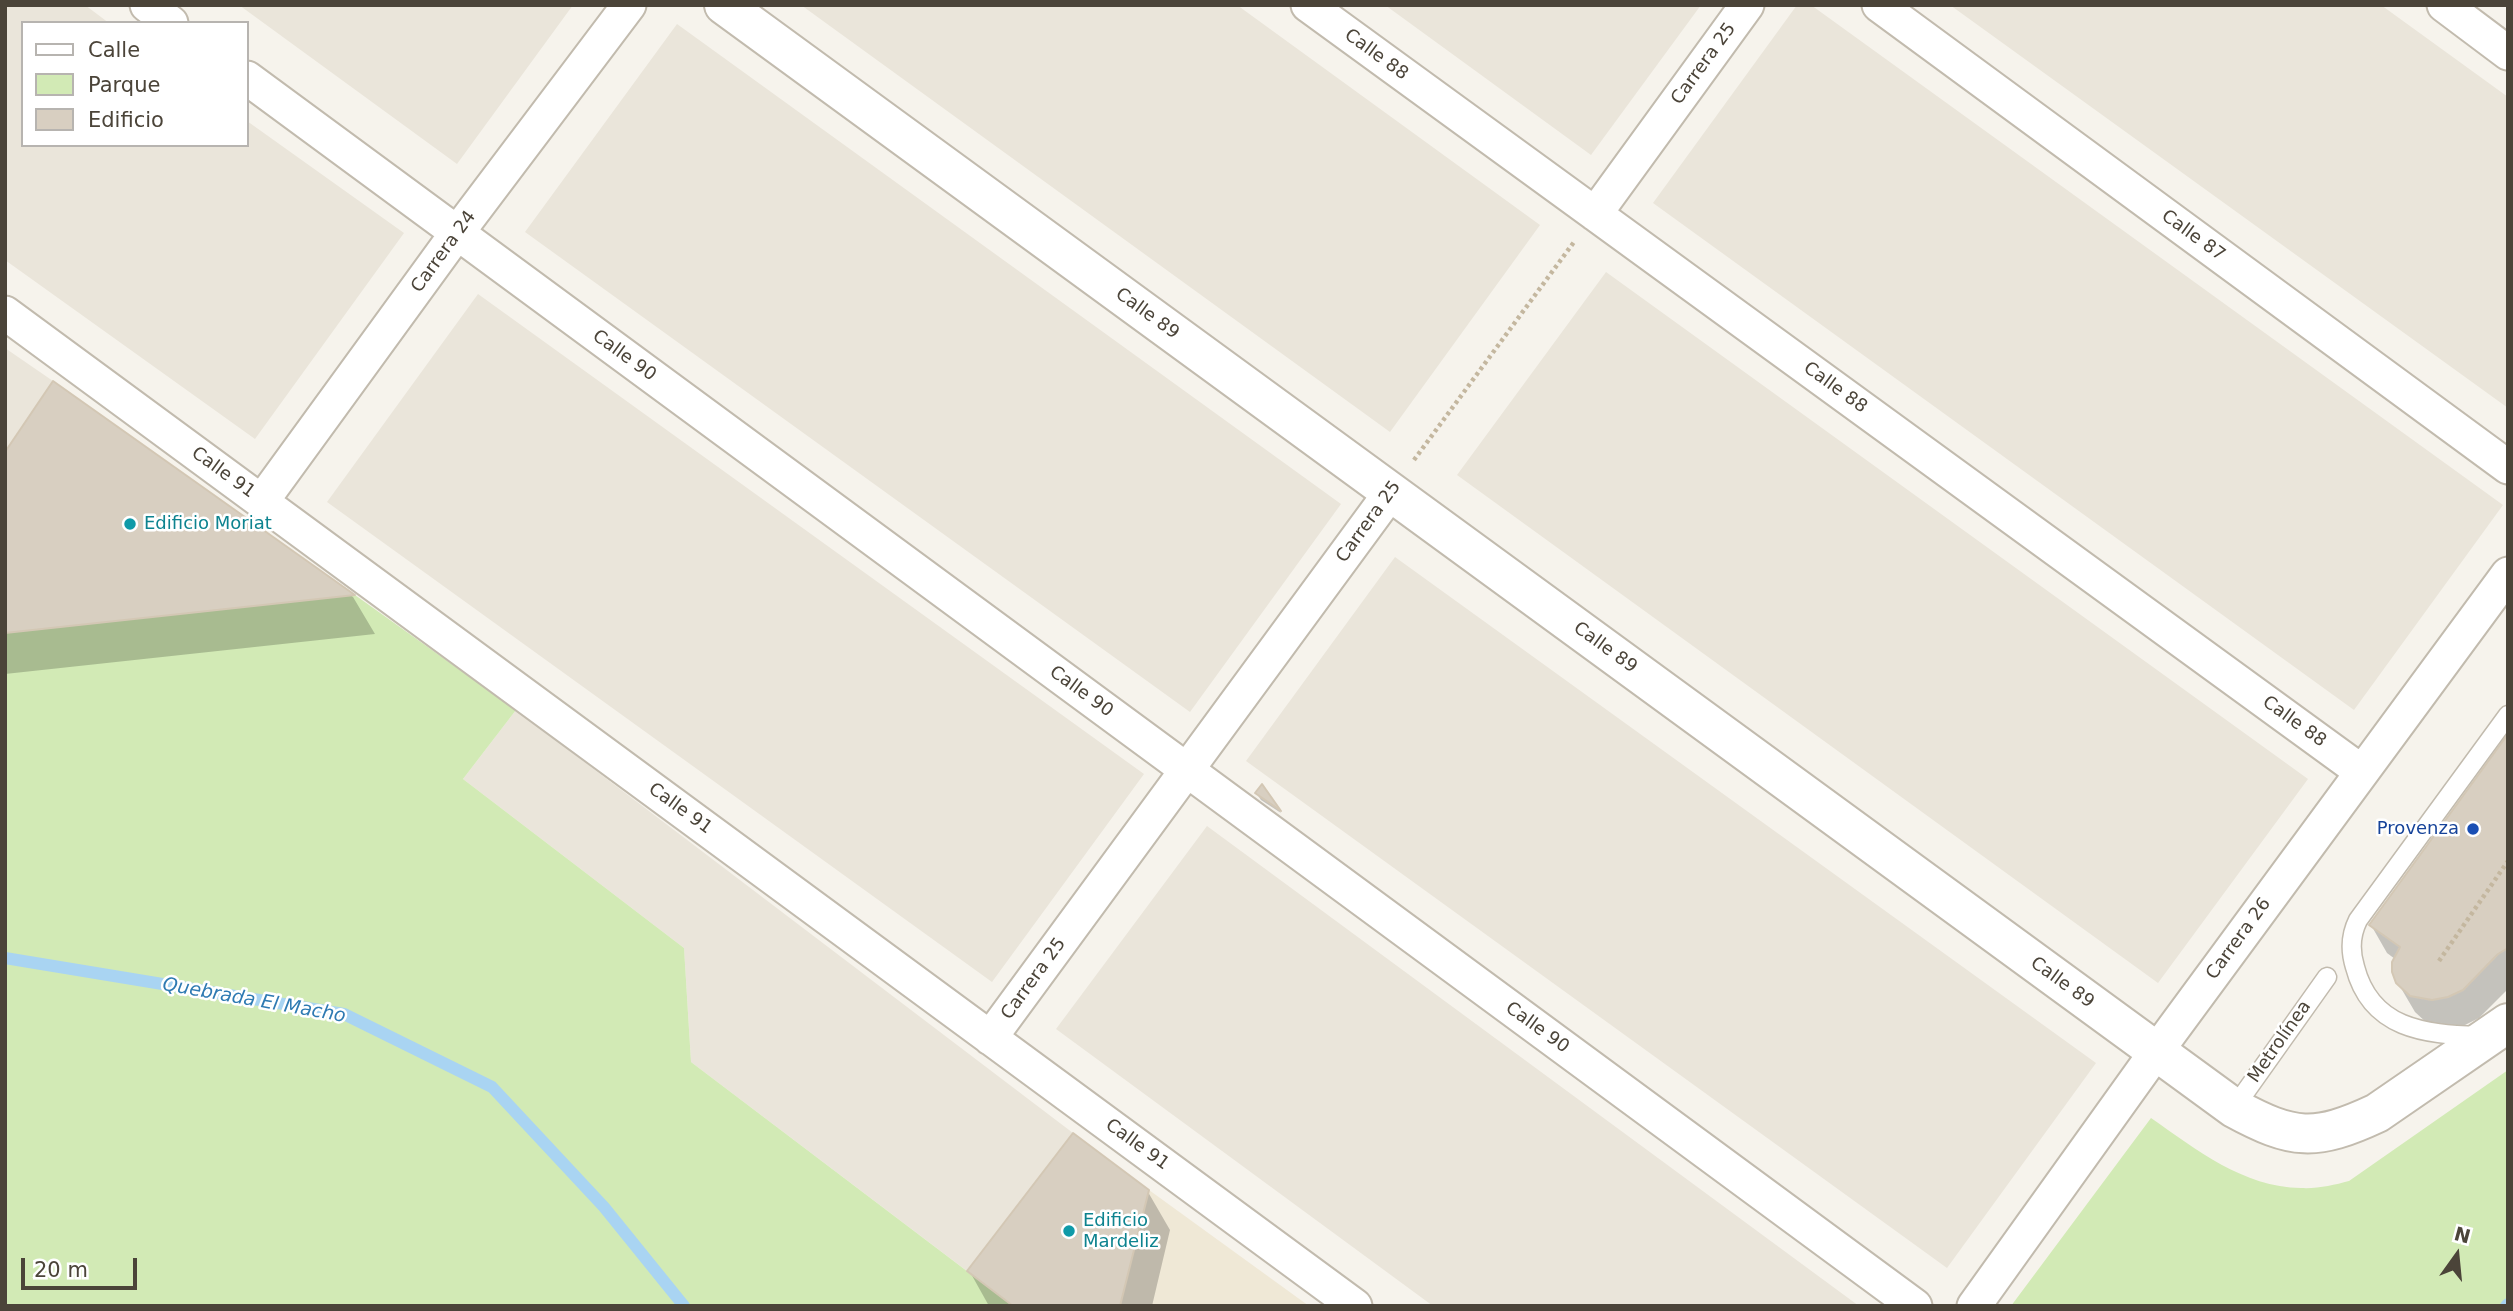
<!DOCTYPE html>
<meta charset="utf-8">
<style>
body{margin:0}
#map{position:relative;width:2513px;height:1311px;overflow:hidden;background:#f6f3ec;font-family:"DejaVu Sans",sans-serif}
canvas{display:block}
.frame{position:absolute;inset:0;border:7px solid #4b4439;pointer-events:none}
.legend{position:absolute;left:21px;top:21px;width:228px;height:126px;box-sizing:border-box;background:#fff;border:2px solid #b7b4b0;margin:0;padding:9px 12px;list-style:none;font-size:21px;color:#4b4439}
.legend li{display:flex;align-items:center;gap:14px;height:35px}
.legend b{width:35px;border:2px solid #b7b4b0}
.north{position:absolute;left:2422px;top:1220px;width:70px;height:70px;-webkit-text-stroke:5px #fff;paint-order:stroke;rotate:15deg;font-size:19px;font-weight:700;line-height:28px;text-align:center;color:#4b4439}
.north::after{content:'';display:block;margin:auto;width:24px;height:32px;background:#4b4439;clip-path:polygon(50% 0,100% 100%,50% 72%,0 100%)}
.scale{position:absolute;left:21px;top:1258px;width:116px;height:32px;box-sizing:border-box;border:4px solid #4b4439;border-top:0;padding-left:9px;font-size:21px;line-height:24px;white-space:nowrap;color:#4b4439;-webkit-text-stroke:5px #fff;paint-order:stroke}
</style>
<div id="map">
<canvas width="2513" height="1311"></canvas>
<div class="frame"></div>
<ul class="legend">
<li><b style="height:9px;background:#fff"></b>Calle</li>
<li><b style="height:19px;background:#d2eab5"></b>Parque</li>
<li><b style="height:19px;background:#d8cfc1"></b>Edificio</li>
</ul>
<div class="north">N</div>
<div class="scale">20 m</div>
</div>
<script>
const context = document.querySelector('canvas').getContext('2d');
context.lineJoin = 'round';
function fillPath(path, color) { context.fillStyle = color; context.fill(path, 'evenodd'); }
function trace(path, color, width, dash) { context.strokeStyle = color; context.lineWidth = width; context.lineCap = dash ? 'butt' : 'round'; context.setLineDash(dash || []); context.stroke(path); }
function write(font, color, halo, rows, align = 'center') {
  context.font = font + ' "DejaVu Sans",sans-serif'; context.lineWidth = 5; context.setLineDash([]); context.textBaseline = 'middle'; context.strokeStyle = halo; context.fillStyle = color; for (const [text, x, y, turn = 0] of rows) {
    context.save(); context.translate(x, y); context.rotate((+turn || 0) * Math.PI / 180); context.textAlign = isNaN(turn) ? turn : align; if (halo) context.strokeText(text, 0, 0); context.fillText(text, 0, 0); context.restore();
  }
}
fillPath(new Path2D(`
 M5,5h80l24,18h-86v122h224v-24l157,112 -149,206 -250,-179z
 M239,5h334l-116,159z
 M801,5h436l303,220 -150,207z
 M1385,5h316l-110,150z
 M1797,5h14l692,500 -149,205 -701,-507z
 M1950,5h431l127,92v311z
 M677,24l664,480 -151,208 -665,-480z
 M1606,272l702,507 -150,204 -701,-508z
 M478,294l666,480 -152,208 -665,-480z
 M5,348l48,33 -48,71z
 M1395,557l701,506 -149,205 -701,-507z
 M516,710l557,423 -106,138 -276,-209 -7,-114 -221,-169z
 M1207,826l652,480h-426l-377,-277z`), '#eae5da');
fillPath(new Path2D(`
 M1149,1190l160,116h-189z`), '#efe8d6');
fillPath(new Path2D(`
 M355,595l161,115 -53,69 221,169 7,114 322,244h-1008v-673z
 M2508,1070v236h-497l140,-188c46,32 92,69 150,70 16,1 33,-3 48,-7z`), '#d2eab5');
fillPath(new Path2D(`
 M54,384l299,213 22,37 -370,40v-219z
 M2508,737v252l-29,29 -14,7 -16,2 -21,-3 -13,-12 -17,-29 -3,-24 -8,-6 -16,-28z
 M1262,787l19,26 -20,-13 -4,-6z
 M1148,1192l22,38 -18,76h-163l-19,-34z`), '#0003');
trace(new Path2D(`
 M5,958l339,56 148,73 112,120 80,99
 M2506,1306l2,-2`), '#a9d4f2', 12);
const building = new Path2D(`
 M53,381l302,214 -350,38v-181z
 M2508,734v214l-10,6 -35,36 -15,7 -16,3 -22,-4 -14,-13 -4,-11v-10l8,-15 -31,-22z
 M1262,784l19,27 -26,-18z
 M1073,1133l76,57 -29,116h-107l-46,-35z`);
fillPath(building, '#d8cfc1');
trace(building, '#d3c7b4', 2);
const service = new Path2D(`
 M2479,1036c-55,-2 -108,-7 -124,-69 -5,-16 -4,-33 3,-47l150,-205
 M2234,1108l93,-131`);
const minor = new Path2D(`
 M147,5l24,18
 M1308,5l1054,767
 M1879,5l629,462
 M2444,5l64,48
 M247,78l1668,1228
 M1595,214l152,-209
 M5,313l1350,993
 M262,501l195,-268 172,-228
 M990,1038l401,-546
 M1974,1306l182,-254 352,-478`);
const tertiary = new Path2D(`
 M724,5l1510,1103c59,32 81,34 143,5l131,-90`);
trace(service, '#c2bbae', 21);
trace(minor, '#c2bbae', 37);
trace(tertiary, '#c2bbae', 42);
trace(new Path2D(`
 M1414,460l160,-218
 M2439,961l69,-100`), '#c4b79f', 4.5, [3.5, 3.5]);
trace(service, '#fff', 18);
trace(minor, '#fff', 33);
trace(tertiary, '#fff', 38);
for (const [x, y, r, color] of [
 [130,524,7,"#0f9aa8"],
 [2473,829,7,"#1a4fb4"],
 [1069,1231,7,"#0f9aa8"]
]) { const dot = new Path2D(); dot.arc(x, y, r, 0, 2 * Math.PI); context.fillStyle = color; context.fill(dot); trace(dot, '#fff', 2.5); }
write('18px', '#4b4439', '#fff', [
 ["Calle 88",1376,55,36],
 ["Carrera 25",1704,64,-54],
 ["Calle 87",2193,236,36],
 ["Carrera 24",444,252,-54],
 ["Calle 89",1147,314,36],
 ["Calle 90",624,356,36],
 ["Calle 88",1835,388,36],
 ["Calle 91",223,473,36],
 ["Carrera 25",1369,522,-54],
 ["Calle 89",1605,648,36],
 ["Calle 90",1081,692,36],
 ["Calle 88",2294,722,36],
 ["Calle 91",680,809,36],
 ["Carrera 26",2239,939,-54],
 ["Carrera 25",1034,979,-54],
 ["Calle 89",2062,983,36],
 ["Calle 90",1537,1028,36],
 ["Metrolínea",2280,1042,-55],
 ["Calle 91",1137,1145,36]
]);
write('18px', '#0d838f', '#fff', [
 ["Edificio Moriat",144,524],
 ["Edificio",1083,1221],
 ["Mardeliz",1083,1242]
], 'left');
write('18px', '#164399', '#fff', [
 ["Provenza",2459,829]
], 'right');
write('italic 19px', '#2e7ab2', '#fff', [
 ["Quebrada El Macho",254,1001,10]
]);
</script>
